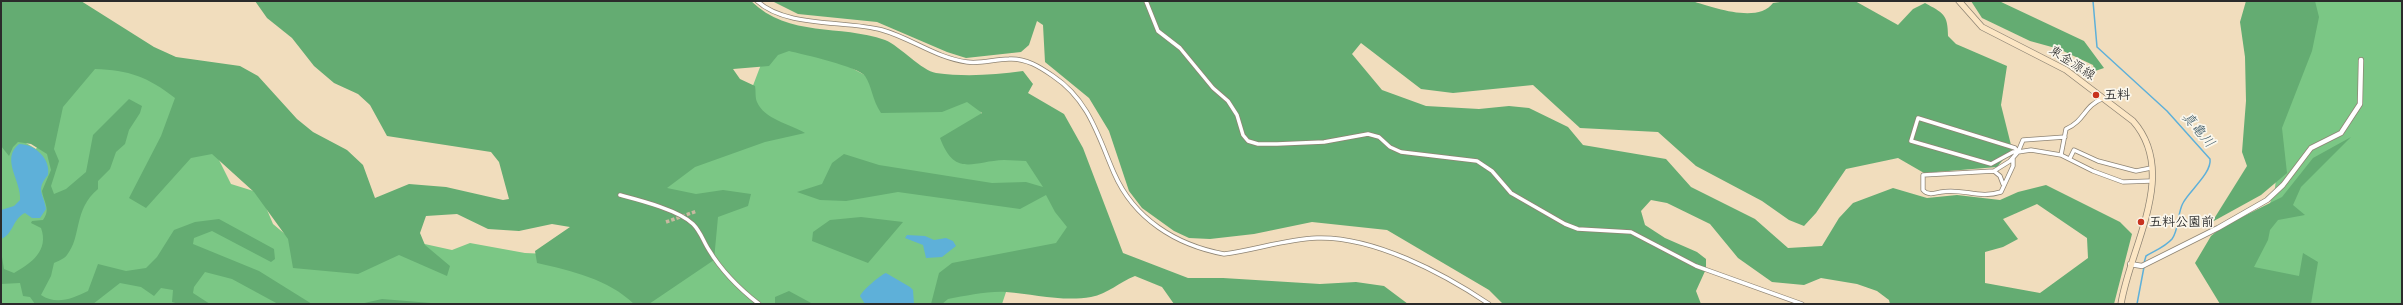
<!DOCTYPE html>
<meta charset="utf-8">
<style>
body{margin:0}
#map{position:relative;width:2403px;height:305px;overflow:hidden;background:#f1ddbd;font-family:Delius,sans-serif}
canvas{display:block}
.frame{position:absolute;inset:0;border:2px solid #2b2b2b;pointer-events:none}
</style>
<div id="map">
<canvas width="2403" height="305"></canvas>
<div class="frame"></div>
</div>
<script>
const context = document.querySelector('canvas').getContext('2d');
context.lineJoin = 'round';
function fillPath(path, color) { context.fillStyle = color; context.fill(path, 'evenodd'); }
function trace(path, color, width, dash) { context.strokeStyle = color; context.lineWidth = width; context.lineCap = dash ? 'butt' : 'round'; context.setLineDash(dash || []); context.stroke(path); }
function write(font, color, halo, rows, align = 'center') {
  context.font = font + ' Delius,"Klee One",sans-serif'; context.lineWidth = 3.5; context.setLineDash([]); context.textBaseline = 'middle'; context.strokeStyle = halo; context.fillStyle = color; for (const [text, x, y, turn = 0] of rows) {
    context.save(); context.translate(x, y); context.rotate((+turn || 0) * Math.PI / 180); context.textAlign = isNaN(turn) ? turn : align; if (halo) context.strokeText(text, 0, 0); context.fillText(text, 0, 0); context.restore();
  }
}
fillPath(new Path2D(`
 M2293,1h109v303h-102l-53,-31 28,-85z
 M776,45l59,14 37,20 104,21 9,23 40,30 61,97 -70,12 -14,42h-1001v-176l35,21 37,-61 32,-32 79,34 47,94 29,9 13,31 25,21 113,-4 41,9 18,-7 55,10 23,1 106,-58 95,-100 16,-42z`), '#7bc785');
fillPath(new Path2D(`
 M1,1h80l73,46 22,10 64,9 18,10 39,43 16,13 34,18 16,15 12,33 34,-14 37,3 57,13 6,-1 -10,-37 -8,-10 -104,-16 -17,-31 -12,-11 -24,-11 -20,-17 -22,-28 -25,-20 -12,-17h496c38,37 89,23 134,39 15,6 37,31 51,33 30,4 57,2 87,-2l10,13 -5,9 36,21 19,34 40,105 65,25h35l97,6 36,-2 28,4 24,18h-234l-12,-17 -27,-11c-16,6 -27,18 -44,21 -28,5 -57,-3 -85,-5 -19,-1 -40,4 -58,7l-6,5h-11l8,-31 13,-10 104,-20 11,-16 -12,-15 -9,-17 -26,14 -122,-17 -52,9 -26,-1 -23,-8 25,-8 10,-21 12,-9 35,11 113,18 34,-1 17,5 -17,-26c-7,0 -14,-1 -22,-1 -31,1 -49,18 -64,-22l42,-25 -15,-11 -25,10 -61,1c-9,-13 -9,-27 -16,-37 -6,-9 -63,-22 -76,-25l-11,4 -9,11 -36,3 7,10 15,7c1,5 0,12 2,16 7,17 33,22 48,31l-40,9 -70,25 -28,21 29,6 27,-4 28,4 -3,12 -30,11 -4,43 -65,44h-15c-26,-25 -62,-33 -97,-41l-2,-12 35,-24 -18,-3 -33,7 -31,-2 -31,-15 -31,2 -6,17 5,12 25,21 -3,10 -48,-21 -41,19 -65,-6 -5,-29 -34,-47 -42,-38 -21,4 -45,50 -17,-10 32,-62 14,-38c-27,-21 -46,-28 -80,-29l-32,38 -9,42 5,12 -8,25 3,8 12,-5 20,-17 7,-37 36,-36 13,7 -2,7 -11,17 -4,14 -9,8 -6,17 -12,12v8c-25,21 -16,47 -31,66 -3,4 -9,6 -13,8l-3,13 -10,19c15,10 31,4 47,-4l10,-27 28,7 20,-3 11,-11 17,-27 21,-8 24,-3 55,30 1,10 -4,3 -59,-31 -18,7 -1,6 66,27 53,33h-34l-46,-25 -27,-7 -11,15 -1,6 17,11h-31l-7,-2 1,-12 -12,-2 -7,8 -13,-9 -21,-4 -27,21h-58l-5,-7 -7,-1 -3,-13 -19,1v-33l3,18 10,4c18,-10 35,-23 27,-45l-10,-5 1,-2 11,-1c8,-11 1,-17 -1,-29l9,-21 -4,-16 -16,-10 -13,-2 -5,5 -4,9 -8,-10z
 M772,1h920c20,6 66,23 81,2l14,-2h68l43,24 15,-16 12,-6c18,10 23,11 23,33l8,8 51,22 -6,39 11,44 -15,18 -73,6 -26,-15 -52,11 -30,44 -12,13 -15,-6 -27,-19 -66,-35 -38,-34 -78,-4 -47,-43 -80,8 -32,-4 -60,-46 -9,11 30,36 44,16 53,3 30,-3 20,2 39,19 15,18 83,14 25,28 64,32 33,29 34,-2 17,-28 14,-15 40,-15 34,10 30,-3 43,5 18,-8 28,-7 74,37 12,12 -18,70h-224l-1,-4 -12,-9 -20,-7 -36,-6 -17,7 -32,-3 -34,-24 -28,-34 -43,-21 -16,-3 -10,11 4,14 20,13 32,14 9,7v10l-10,22 5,13h-198l-14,-14 -102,-60 -75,-8 -58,12 -44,5 -21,-1 -15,-7 -32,-23 -13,-17 -20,-60 -20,-33 -44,-36 -2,-37 -6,-4 -8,24 -8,7 -55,6 -19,-6 -70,-30 -79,-8zM2037,204l50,34 1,20 -48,35 -55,-10v-31l18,-5 15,-8 -15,-20z
 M1971,1h28l85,40 20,27 -9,3 -2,-6 -34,-16 -29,-8 -48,-23z
 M2246,1h69l4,16 -7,34 -30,77 5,45 -26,22 -49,27 35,-56 -5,-14 4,-51 -1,-44 -5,-35z
 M2351,137l-50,50 -8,18 12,10 -27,5 -8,10 -2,10 -14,27 45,9 4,-23 15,9 -7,42h-91l-25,-41 16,-27 11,-9 60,-30 31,-39z
 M861,217l42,5 -35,41 -56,-22 1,-9 17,-12z
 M789,291l24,13h-38v-7z
 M382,299l61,5h-83z`), '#64ac72');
fillPath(new Path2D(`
 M19,144c16,0 32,15 29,31 -13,15 -4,19 -2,34l-6,9h-8l-7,-5c-12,5 -12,22 -24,26v-29l13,-4 6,-6c2,-18 -20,-41 -1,-56z
 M907,235l18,1 9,4 12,-2 7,3 3,5 -14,11 -16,1 -3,-13 -18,-7z
 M886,273l24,14 3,3 1,14h-49l-5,-8c2,-5 20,-21 26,-23z`), '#5eb0d9');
trace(new Path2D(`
 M2093,1l4,46 70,64 43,48c2,14 -21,32 -27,44 -6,11 -4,27 -11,36 -7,8 -18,12 -26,17l-2,7
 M2137,304l7,-37`), '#5eb0d9', 1.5);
trace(new Path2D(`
 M666,222l31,-11`), '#c9b9a0', 3.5, [3.5, 2]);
const minor = new Path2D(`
 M757,1c29,27 89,19 125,29 29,8 54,28 85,32 14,2 28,-3 42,-3 17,-1 31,8 44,17 36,24 45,60 61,97 20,46 62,72 110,81 31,-4 62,-15 93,-16 56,-2 126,35 172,66
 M1146,1l12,30 22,17 33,40 15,13 9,14 6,20 5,6 10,3h19l47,-2 44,-8 11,3 11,10 11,5 76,9 15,10 19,22 54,31 13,5 53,3 65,34 106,38
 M1918,118l97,30 3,4h-5l-22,12 -80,-23z
 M2018,152l5,-12 42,-3
 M2061,155l5,-26c20,-9 17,-23 38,-31
 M2013,158v8l-12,26c-22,7 -38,-4 -60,0 -6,1 -13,4 -18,-2v-15l71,-4 16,-10 8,-9 13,-2 30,5 32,16 30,11 28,-1
 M2070,158l4,-8 24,11 38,10 15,-3
 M1994,171l6,5 3,8
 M620,195c19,5 59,15 73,29 8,8 10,17 16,26 12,20 32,40 50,54`);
const tertiary = new Path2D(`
 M2130,264l12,2 76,-38 49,-28 16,-15 28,-37 30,-15 19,-29 1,-44`);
const secondary = new Path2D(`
 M1959,1l23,26 84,43 67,51c46,52 -3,126 -12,183`);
trace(minor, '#8e8474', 5);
trace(tertiary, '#8e8474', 6);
trace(secondary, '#8e8474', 7);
trace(minor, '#fff', 3.5);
trace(tertiary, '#fff', 4.5);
trace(secondary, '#fce6c4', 5.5);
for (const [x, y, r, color] of [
 [2096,95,4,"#c8321e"],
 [2141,222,4,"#c8321e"]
]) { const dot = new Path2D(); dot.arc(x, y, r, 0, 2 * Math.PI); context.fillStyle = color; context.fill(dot); trace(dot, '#fbf7ec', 1.5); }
write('13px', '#2b2b2b', '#fbf7ec', [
 ["東金源線",2072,63,33]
]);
write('bold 13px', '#2b2b2b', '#fbf7ec', [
 ["五料",2104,95],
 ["五料公園前",2149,222]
], 'left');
write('italic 14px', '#3d5a68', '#fbf7ec', [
 ["真亀川",2198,130,49]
]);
</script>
